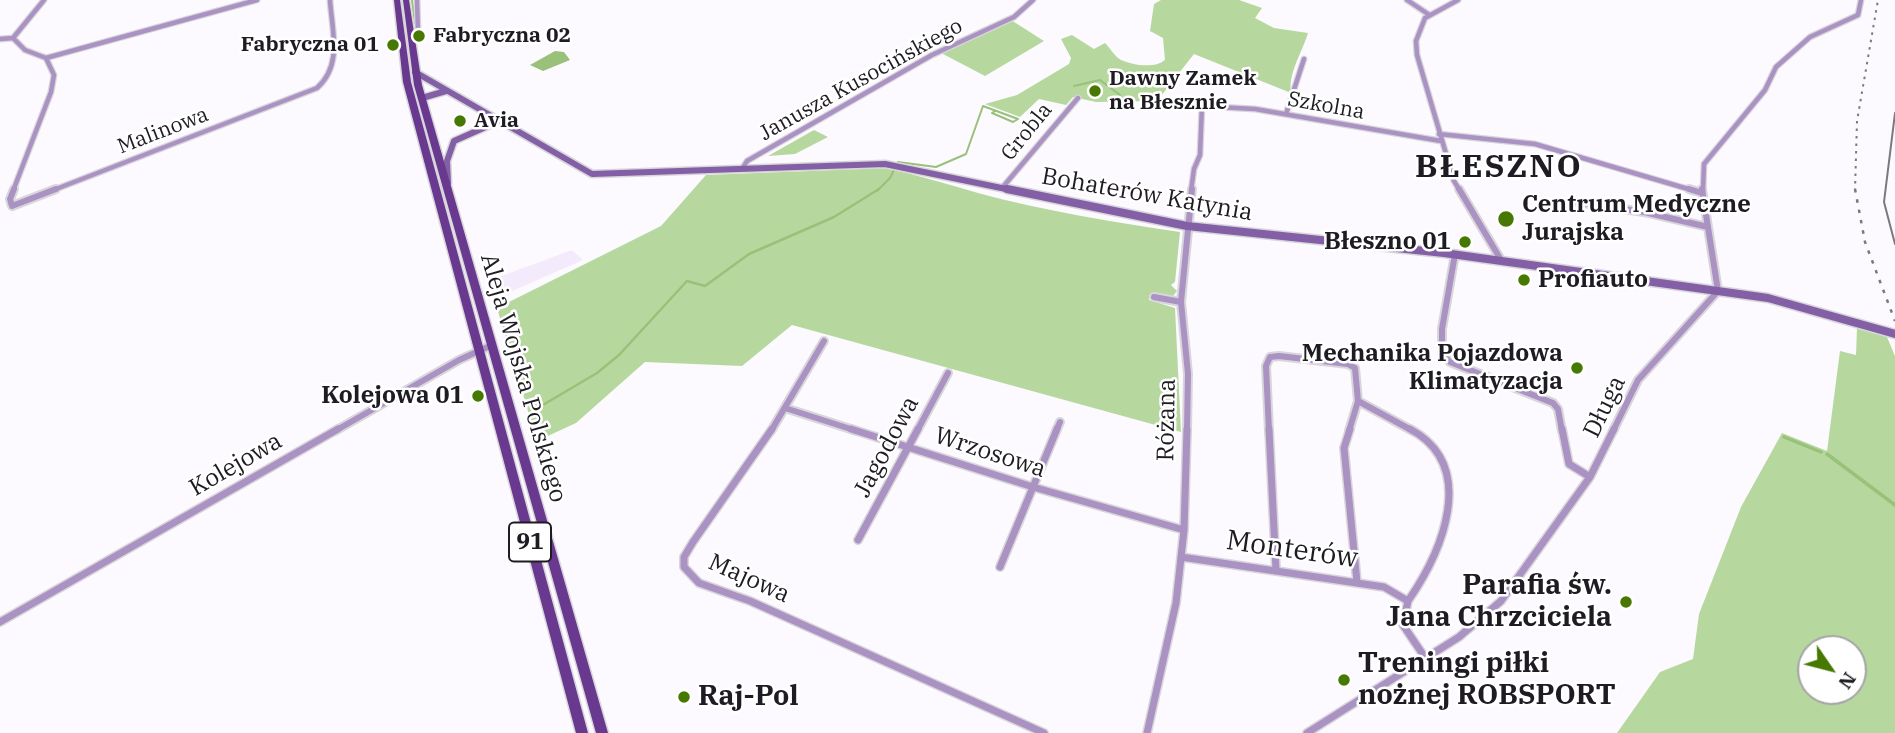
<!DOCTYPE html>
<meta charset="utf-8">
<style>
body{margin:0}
#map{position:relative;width:1895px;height:733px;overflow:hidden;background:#fcfafe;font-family:"IBM Plex Serif",serif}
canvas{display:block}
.north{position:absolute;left:1797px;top:635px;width:70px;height:70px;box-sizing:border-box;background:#fff;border:2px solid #a5a4a7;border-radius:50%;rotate:125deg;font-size:19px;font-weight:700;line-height:28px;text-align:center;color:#1e1b22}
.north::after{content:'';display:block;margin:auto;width:24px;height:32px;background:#467802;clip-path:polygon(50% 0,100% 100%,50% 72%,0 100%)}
</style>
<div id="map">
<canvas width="1895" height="733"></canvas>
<div class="north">N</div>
</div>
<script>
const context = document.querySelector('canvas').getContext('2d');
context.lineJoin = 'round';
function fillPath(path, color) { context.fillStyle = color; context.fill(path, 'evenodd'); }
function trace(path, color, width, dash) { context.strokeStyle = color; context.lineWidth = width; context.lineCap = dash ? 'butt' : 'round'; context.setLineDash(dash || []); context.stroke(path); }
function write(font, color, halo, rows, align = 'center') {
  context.font = font + ' "IBM Plex Serif",serif'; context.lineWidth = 5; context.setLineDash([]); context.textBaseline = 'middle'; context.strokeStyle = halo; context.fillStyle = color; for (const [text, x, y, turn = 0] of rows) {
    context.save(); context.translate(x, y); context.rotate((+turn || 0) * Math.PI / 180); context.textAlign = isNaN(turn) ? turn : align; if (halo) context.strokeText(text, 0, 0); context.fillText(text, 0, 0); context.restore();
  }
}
fillPath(new Path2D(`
 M572,250l11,10 -82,36 -5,-18z`), '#f3ebfc');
fillPath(new Path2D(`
 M1161,0h78l23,8 -7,10 19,10 34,5c-6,20 -20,40 -17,60l-97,-39 -37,47 -61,1 -23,-5 -7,8 -27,-6 -19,18 -35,-13 32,-9 52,-31 2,-6 -10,-19 11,-4 22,14 11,-6c5,5 10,14 16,17 12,5 33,9 44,0l-2,-22 -13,-7 4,-27z
 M1011,20l33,21 -59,35 -44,-23z
 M814,130l14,7 -33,17 -27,2z
 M885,168c32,7 62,16 93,25 66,18 135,29 202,39l-5,50 -4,3 6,6 -4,5 -21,-3 -3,3v4l26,8 6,124 -389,-107 -50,41 -97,-4 -69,61 -39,18 -40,-133 164,-82 45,-51z
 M1857,328l30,9 8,19v377h-278l43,-61 33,-13 6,-45 42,-107 41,-74 45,18 13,-100 16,4zM1811,649h42v42h-42z`), '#b6d89e');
fillPath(new Path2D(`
 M555,51l9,1 6,8 -27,11 -13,-6z`), '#99c17a');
trace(new Path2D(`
 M412,0l3,23
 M1074,86l26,-6 20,15
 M877,191l13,-13 8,-16 38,5 30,-13 17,-48 35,13 -5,3 -21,-9 3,-2`), '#99c17a', 2);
trace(new Path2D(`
 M531,412l66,-39 22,-18 68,-74 18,5 44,-32 85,-37 45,-28`), '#99c17a', 2.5);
trace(new Path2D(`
 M1784,437l37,15
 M1827,454l68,51`), '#99c17a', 3.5);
const streetFar2 = new Path2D(`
 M417,0l1,32
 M1407,0l21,14
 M1458,0l-33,18 -9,23 1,14 37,126 6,10
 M13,38l31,-38
 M0,39l13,-1 12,12 21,8 211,-58
 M1162,104l93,5 186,32
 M1286,114l18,-55
 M1439,134l96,10 160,47
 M742,169l5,-8 185,-106 82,-38 19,-17
 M1002,188l76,-90
 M13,191l38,-99 3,-17 -8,-17
 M51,191l266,-103c26,-23 15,-57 13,-88
 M1191,191l3,-22 6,-14 2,-50
 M1703,191l1,-27 61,-74 11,-23 34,-30 48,-22 3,-15`);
const streetFar1 = new Path2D(`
 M14,189l-4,10 2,7 44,-17
 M1459,189l42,71
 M1689,189l13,4
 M1576,202l68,10 64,15
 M1455,254l-13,75v25l8,8 103,41 5,6 4,22
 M1154,297l27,5
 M1358,401l55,30
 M785,408l72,23
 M335,431l124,-71 33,-15
 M771,431l53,-90
 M917,431l31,-58
 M1056,431l4,-9
 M1187,431l1,-57 -7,-72 11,-113
 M1269,431l-3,-65 4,-9 9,-1 69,8 7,4 3,33 -9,30
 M1613,431l25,-51 80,-89 -16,-102`);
const street = new Path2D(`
 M772,429l-79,113 -9,15v10l15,16 51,18 294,132
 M851,429l182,58 151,43
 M1269,429l7,141
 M1350,429l-6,19 13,134
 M1562,429l7,35 21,13
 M858,540l60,-111
 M1181,557l203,30 24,14 -5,24 23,34
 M1000,567l57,-138
 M1408,601c34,-49 71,-135 2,-172
 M0,622l338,-193
 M1147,733l29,-130 8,-73 3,-101
 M1307,733l152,-96 42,-36 89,-124 24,-48`);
const secondaryFar1 = new Path2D(`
 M415,72l177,102 293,-10 131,27
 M422,98l24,-7
 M448,183l-1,-22 7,-20 43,-19`);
const secondary = new Path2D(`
 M1007,189l180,37 257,27 324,45 127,36`);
const primary = new Path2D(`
 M394,0h6l11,82 177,651h-12l-173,-651z
 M403,0h6l13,85 186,648h-12l-182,-648z`);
trace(streetFar2, '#d8d6db', 7);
trace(streetFar1, '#d8d6db', 10);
trace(street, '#d8d6db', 10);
trace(secondaryFar1, '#d8d6db', 9);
trace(secondary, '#d8d6db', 11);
trace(primary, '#d8d6db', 3);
trace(streetFar2, '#aa92c3', 4.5);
trace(streetFar1, '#aa92c3', 6);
trace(street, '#aa92c3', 7);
trace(secondaryFar1, '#835fa6', 6);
trace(secondary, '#835fa6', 8);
fillPath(primary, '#68398f');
trace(new Path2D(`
 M1895,113l-11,89 11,42`), '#7b787e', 2);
trace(new Path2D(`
 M1855,191l2,-70 21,-121`), '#7b787e', 2, [2.5, 5]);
trace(new Path2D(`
 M1855,189l10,53 30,79`), '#7b787e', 2.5, [3.5, 7]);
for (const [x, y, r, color] of [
 [419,36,7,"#467802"],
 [393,45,7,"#467802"],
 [1095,91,7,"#467802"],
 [460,121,7,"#467802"],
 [1506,219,9,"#467802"],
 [1465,242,7,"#467802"],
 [1524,280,7,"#467802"],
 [1577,368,7,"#467802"],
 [478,396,7,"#467802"],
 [1626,602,7,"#467802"],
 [1344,680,7,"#467802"],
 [684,697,7,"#467802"]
]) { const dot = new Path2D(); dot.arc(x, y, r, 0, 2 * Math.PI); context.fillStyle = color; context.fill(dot); trace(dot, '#fff', 2.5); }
write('bold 21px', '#1e1b22', '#fff', [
 ["Fabryczna 02",433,36],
 ["Fabryczna 01",379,45,"right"],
 ["Dawny Zamek",1109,79],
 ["na Błesznie",1109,103],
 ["Avia",474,121]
], 'left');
write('21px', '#1e1b22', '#fff', [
 ["Janusza Kusocińskiego",861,80,-29],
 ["Szkolna",1326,106,10],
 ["Malinowa",163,131,-21],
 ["Grobla",1027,132,-51]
]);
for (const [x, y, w] of [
 [530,542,42]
]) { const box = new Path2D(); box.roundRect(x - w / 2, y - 19.5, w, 39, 5); context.fillStyle = '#fff'; context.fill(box); trace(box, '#1e1b22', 2); }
write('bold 23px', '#1e1b22', null, [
 ["91",530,542]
]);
write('24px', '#1e1b22', '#fff', [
 ["Bohaterów Katynia",1147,195,10],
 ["Aleja Wojska Polskiego",523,378,74],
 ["Długa",1605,407,-64],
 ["Różana",1167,420,-89],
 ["Jagodowa",887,447,-62],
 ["Wrzosowa",990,453,18],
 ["Kolejowa",236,465,-30],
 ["Majowa",749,579,24]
]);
write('bold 24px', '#1e1b22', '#fff', [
 ["Centrum Medyczne",1522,205,"left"],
 ["Jurajska",1522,233,"left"],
 ["Błeszno 01",1451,242],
 ["Profiauto",1538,280,"left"],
 ["Mechanika Pojazdowa",1563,354],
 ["Klimatyzacja",1563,382],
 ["Kolejowa 01",464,396]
], 'right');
write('28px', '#1e1b22', '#fff', [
 ["Monterów",1292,550,8]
]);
write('bold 28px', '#1e1b22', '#fff', [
 ["Parafia św.",1612,586,"right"],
 ["Jana Chrzciciela",1612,618,"right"],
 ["Treningi piłki",1358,664],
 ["nożnej ROBSPORT",1358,696],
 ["Raj-Pol",698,697]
], 'left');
context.letterSpacing = '2px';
write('bold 32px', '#1e1b22', '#fff', [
 ["BŁESZNO",1499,168]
]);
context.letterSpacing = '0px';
</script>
